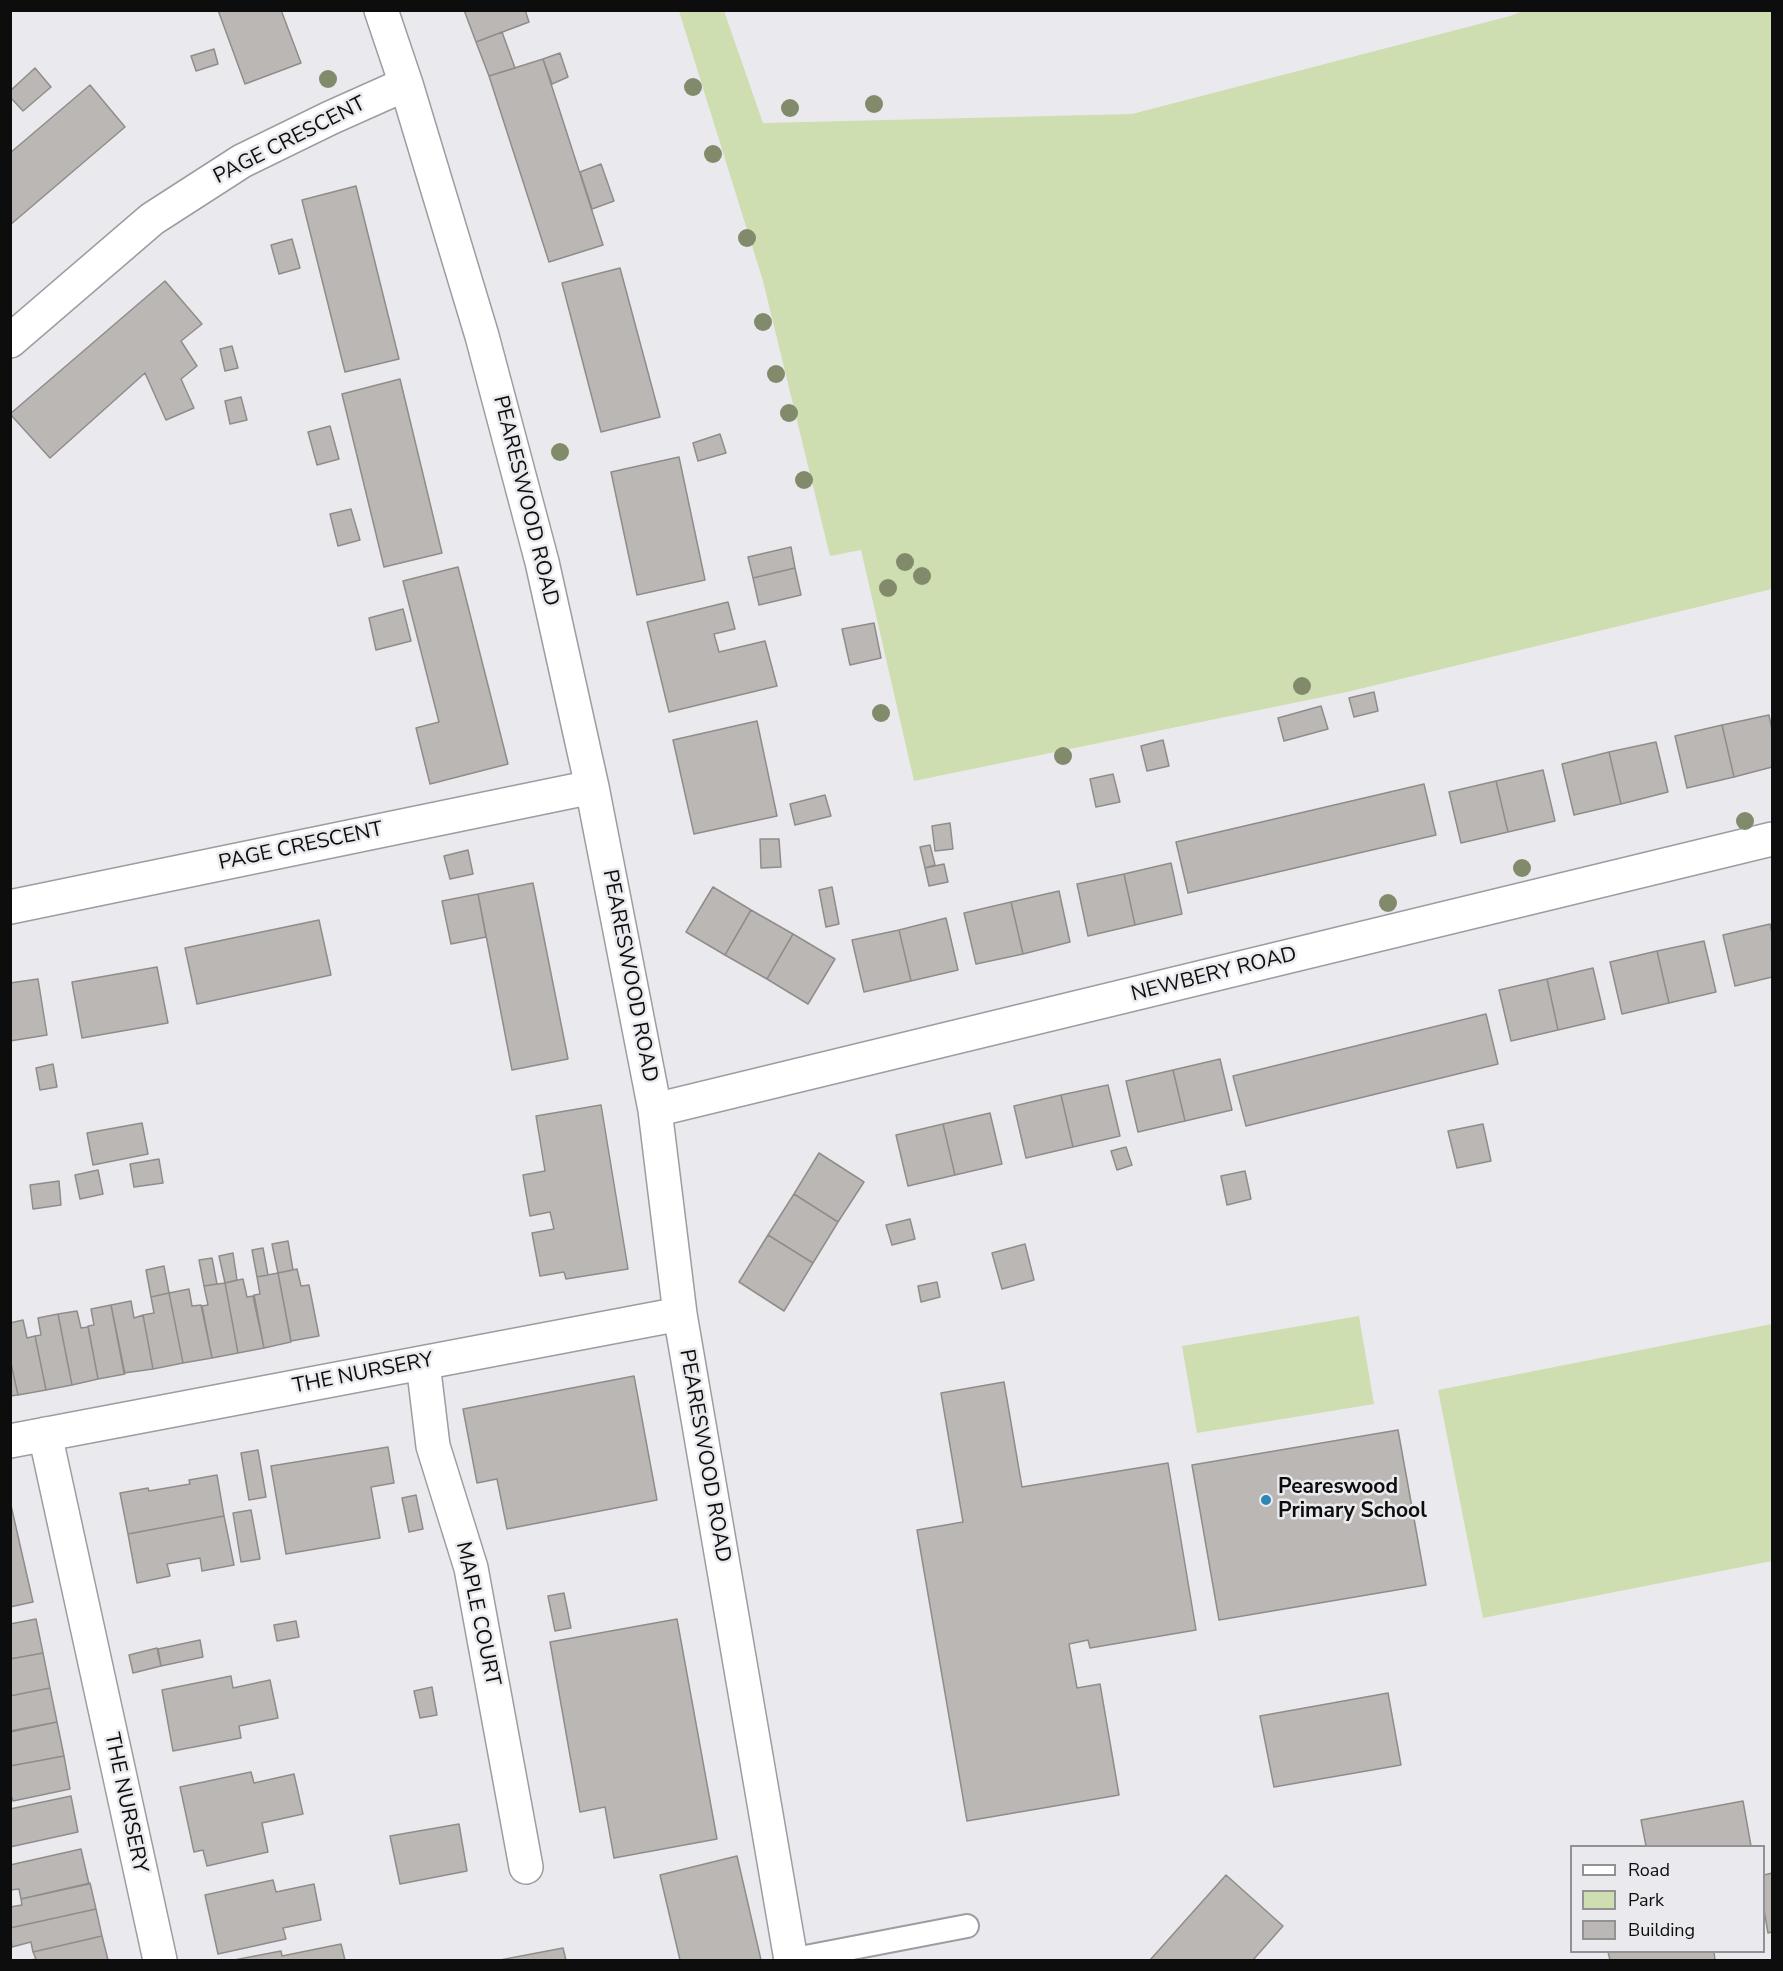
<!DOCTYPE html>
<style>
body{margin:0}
#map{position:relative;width:1783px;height:1971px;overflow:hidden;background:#eaeaee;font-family:"Nunito Sans",sans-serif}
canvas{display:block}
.frame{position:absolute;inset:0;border:12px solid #0d0d0e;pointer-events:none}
.legend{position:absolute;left:1570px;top:1845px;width:195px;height:108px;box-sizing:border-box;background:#eaeaee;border:2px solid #929294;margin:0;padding:8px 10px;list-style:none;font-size:18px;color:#0d0d0e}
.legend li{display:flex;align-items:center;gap:12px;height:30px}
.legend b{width:30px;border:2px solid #929294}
</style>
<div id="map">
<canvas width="1783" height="1971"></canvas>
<div class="frame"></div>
<ul class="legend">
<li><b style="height:8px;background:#fff"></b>Road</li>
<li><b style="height:16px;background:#cedeb0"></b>Park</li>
<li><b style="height:16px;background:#bbb7b5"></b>Building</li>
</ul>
</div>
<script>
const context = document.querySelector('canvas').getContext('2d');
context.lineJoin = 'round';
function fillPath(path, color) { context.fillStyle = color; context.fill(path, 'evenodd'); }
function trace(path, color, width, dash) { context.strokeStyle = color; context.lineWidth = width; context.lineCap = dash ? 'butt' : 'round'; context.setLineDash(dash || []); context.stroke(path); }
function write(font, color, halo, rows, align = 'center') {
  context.font = font + ' "Nunito Sans",sans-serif'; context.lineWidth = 5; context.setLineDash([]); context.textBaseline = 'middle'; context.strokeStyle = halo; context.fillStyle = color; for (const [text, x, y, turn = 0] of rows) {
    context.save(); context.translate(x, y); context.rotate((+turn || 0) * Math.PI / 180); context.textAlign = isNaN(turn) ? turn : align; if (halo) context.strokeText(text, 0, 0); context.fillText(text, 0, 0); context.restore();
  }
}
fillPath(new Path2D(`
 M679,11h45l39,112 369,-9 378,-98 13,-5h249v578l-425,103 -433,89 -53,-231 -31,6 -67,-275z
 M1359,1316l15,88 -177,29 -15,-87z
 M1772,1324v237l-289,57 -45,-228z`), '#cedeb0');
const building = new Path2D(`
 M218,10h63l20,53 -56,21z
 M464,10h61l4,12 -53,20z
 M502,32l13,36 -26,8 -13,-34z
 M214,49l4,15 -22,7 -5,-15z
 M560,53l8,24 -16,7 -9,-25z
 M543,59l60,186 -54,17 -60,-186z
 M35,68l16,19 -28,24 -13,-14v-6z
 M90,85l35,42 -115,98v-72z
 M601,164l13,37 -22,8 -12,-37z
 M356,186l43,173 -54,13 -43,-172z
 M292,239l8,29 -21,6 -8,-29z
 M620,268l40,149 -59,15 -39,-149z
 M165,281l37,43 -21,17 16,25 -16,13 13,29 -28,12 -21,-47 -95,85 -40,-44z
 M232,346l6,22 -13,3 -5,-22z
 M400,379l42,174 -58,14 -42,-173z
 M241,397l6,23 -17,4 -5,-23z
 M330,426l9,33 -22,6 -9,-33z
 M720,434l6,19 -28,8 -5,-18z
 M679,457l26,123 -68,15 -26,-123z
 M351,509l9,31 -22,6 -8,-32z
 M791,547l4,21 -42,10 -5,-21z
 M458,567l50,197 -78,20 -14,-56 23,-6 -36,-141z
 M795,568l6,27 -42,10 -6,-27z
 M728,602l7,27 -21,5 5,18 46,-11 12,45 -108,26 -22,-90z
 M403,609l8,32 -35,9 -7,-32z
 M874,623l7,35 -31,7 -8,-36z
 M1374,692l4,19 -24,6 -5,-19z
 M1321,706l7,23 -44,12 -6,-23z
 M1769,715l3,15v37l-38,10 -12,-52z
 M757,721l20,95 -83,18 -21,-94z
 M1722,725l12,52 -47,11 -12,-52z
 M1163,740l6,26 -22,5 -6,-25z
 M1656,742l12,50 -47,12 -12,-52z
 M1609,752l12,52 -47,11 -12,-51z
 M1543,770l12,51 -47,11 -12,-51z
 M1113,774l7,28 -24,5 -6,-28z
 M1496,781l12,51 -47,11 -12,-51z
 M1424,784l12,51 -248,58 -12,-51z
 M825,795l6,21 -36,9 -5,-21z
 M950,823l3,26 -18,2 -3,-25z
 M760,839h19l2,28 -20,1z
 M930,845l5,20 -10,3 -5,-21z
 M468,850l5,24 -23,5 -6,-23z
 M1171,863l11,51 -47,11 -11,-51z
 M944,864l4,18 -19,4 -4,-18z
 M1124,874l11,51 -47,11 -11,-52z
 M533,883l35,176 -56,11 -34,-176z
 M713,887l38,23 -26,45 -39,-23z
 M832,887l7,37 -13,3 -7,-37z
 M1059,891l11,51 -47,12 -12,-52z
 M478,894l8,43 -35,7 -9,-43z
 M1011,902l12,52 -47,10 -12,-51z
 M751,910l42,24 -26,45 -42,-24z
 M946,918l12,52 -47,11 -12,-51z
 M319,920l12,55 -134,29 -12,-56z
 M1770,924l2,9v44l-37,9 -12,-51z
 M899,930l12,51 -47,11 -12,-52z
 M793,934l42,25 -27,45 -41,-25z
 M1704,941l12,51 -47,11 -12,-52z
 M1657,951l12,52 -47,11 -12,-52z
 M157,967l11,56 -86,15 -10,-56z
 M1593,968l12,51 -47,11 -11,-51z
 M38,979l9,56 -37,6v-58z
 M1547,979l11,51 -47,11 -12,-51z
 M1486,1014l12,50 -252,62 -13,-50z
 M1220,1059l12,51 -47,11 -12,-51z
 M53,1064l4,23 -17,3 -4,-22z
 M1173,1070l12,51 -47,11 -12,-51z
 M1108,1085l12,51 -47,11 -12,-52z
 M1061,1095l12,52 -47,11 -12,-52z
 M601,1105l27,164 -62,10 -2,-7 -24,4 -8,-43 22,-4 -4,-17 -20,4 -7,-41 22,-4 -9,-55z
 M990,1113l12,51 -47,11 -12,-51z
 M142,1123l6,31 -55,11 -6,-32z
 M943,1124l12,51 -47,11 -12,-51z
 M1483,1124l8,37 -34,7 -9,-37z
 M1126,1147l6,18 -15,5 -6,-19z
 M819,1153l45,29 -26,40 -44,-28z
 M159,1159l4,24 -29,4 -4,-23z
 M98,1170l5,24 -23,5 -5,-24z
 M1245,1171l6,28 -24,6 -6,-29z
 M59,1181l2,24 -28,4 -3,-24z
 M794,1194l44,28 -25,41 -45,-28z
 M910,1219l5,20 -23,6 -6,-20z
 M768,1235l45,28 -29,48 -45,-29z
 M288,1241l5,29 -15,3 -6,-29z
 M1025,1244l9,36 -32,9 -10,-36z
 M263,1248l5,27 -11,2 -5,-27z
 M233,1253l4,27 -12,3 -6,-27z
 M212,1258l5,26 -13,2 -5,-26z
 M164,1266l5,27 -18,4 -5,-27z
 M297,1269l4,17 8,-1 10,51 -28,5 -13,-68z
 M278,1273l13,69 -27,6 -10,-53 6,-1 -3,-17z
 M243,1279l4,18 6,-1 11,52 -26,5 -13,-70z
 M937,1282l3,15 -19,5 -3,-16z
 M225,1283l13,70 -26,5 -10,-52 6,-1 -4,-19z
 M189,1289l3,17 9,-1 11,53 -29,5 -14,-70z
 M169,1293l14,70 -30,6 -10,-54 11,-2 -3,-16z
 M131,1301l3,17 9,-3 10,54 -29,4 -13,-68z
 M111,1305l14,69 -27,5 -10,-53 6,-1 -3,-16z
 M77,1311l4,17 7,-1 10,52 -26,6 -14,-71z
 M58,1314l14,71 -26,5 -11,-54 6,-1 -3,-17z
 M23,1320l4,18 8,-2 11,54 -28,5 -8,-36v-36z
 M10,1359l8,36 -8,1z
 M634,1376l23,124 -150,29 -10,-50 -20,4 -14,-74z
 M1004,1382l18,105 146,-24 28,167 -106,18 -2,-8 -19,4 8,44 23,-4 19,111 -152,26 -50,-291 46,-8 -22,-129z
 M1398,1430l28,155 -207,35 -27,-155z
 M388,1447l6,36 -23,4 9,51 -94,16 -15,-88z
 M258,1450l8,47 -17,3 -8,-47z
 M217,1475l7,41 -96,18 -8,-41 28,-5 1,3 41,-7 -1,-4z
 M416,1495l7,34 -14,3 -7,-34z
 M10,1501l23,101 -23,5z
 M251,1510l9,49 -19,3 -8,-49z
 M224,1516l10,49 -32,6 -2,-13 -33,6 3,12 -33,7 -9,-49z
 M564,1593l7,35 -16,3 -7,-35z
 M36,1619l7,34 -33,6v-35z
 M677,1619l40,220 -103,19 -9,-51 -25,5 -30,-170z
 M296,1621l3,16 -22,4 -3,-16z
 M200,1640l3,17 -42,9 -3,-17z
 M157,1648l4,18 -28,7 -4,-18z
 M43,1653l7,35 -40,8v-37z
 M231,1676l2,12 37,-8 8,38 -39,8 2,12 -68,13 -11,-61z
 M432,1687l5,28 -17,3 -6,-27z
 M50,1688l7,34 -47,9v-35z
 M1388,1693l13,72 -127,22 -14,-71z
 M57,1722l7,34 -54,10v-34z
 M64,1756l6,33 -57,12 -3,-9v-26z
 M251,1772l3,11 40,-9 9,40 -41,9 6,29 -61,14 -4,-16 -9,2 -14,-65z
 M71,1796l7,36 -68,15v-38z
 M1743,1801l8,45h-105l-5,-26z
 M459,1824l8,47 -67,13 -10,-48z
 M81,1849l8,35 -68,15 -2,-10 -9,1v-25z
 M737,1856l24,104h-81l-20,-85z
 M1772,1873v59l-4,1 -4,-23v-35z
 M1226,1875l57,51 -30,34h-103z
 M273,1880l3,12 38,-8 7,36 -38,8 3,11 -68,15 -13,-59z
 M90,1883l6,26 -86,19v-21l12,-2 -1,-6z
 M96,1909l6,27 -69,16 -2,-10 -19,5 -2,-19z
 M102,1936l6,24h-77l5,-1 -3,-7z
 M341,1944l4,16h-111l47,-9 1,5z
 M563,1948l3,12h-66z
 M1608,1952h106l1,8h-105z`);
fillPath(building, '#bbb7b5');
trace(building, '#908c8a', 1.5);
const lane = new Path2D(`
 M790,1960l177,-34`);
const street = new Path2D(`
 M381,10l25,74 76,252 60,226 50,225 63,323 25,204 111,646
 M10,341l142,-122 90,-58 88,-43 76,-34
 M10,907l582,-120
 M655,1110l1117,-271
 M423,1363l10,83 38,122 55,299
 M45,1434l115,526
 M10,1441l670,-127`);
trace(lane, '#9d9da1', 26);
trace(street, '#9d9da1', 36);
trace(lane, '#fff', 22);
trace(street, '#fff', 33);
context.fillStyle = '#828a6c';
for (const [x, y] of [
 [328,79],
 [693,87],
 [874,104],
 [790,108],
 [713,154],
 [747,238],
 [763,322],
 [776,374],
 [789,413],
 [560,452],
 [804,480],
 [905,562],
 [922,576],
 [888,588],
 [1302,686],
 [881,713],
 [1063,756],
 [1745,821],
 [1522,868],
 [1388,903]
]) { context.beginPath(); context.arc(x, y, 9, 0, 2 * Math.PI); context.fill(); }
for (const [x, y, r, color] of [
 [1266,1500,6,"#2d87b5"]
]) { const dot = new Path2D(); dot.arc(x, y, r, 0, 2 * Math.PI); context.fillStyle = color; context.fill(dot); trace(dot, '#eaeaee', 2); }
write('21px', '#0d0d0e', '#eaeaee', [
 ["PAGE CRESCENT",290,141,-27],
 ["PEARESWOOD ROAD",525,501,76],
 ["PAGE CRESCENT",301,847,-12],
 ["NEWBERY ROAD",1214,975,-14],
 ["PEARESWOOD ROAD",629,976,79],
 ["THE NURSERY",363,1374,-11],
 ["PEARESWOOD ROAD",704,1456,80],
 ["MAPLE COURT",477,1614,78],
 ["THE NURSERY",125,1803,78]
]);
write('bold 21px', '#0d0d0e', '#eaeaee', [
 ["Peareswood",1278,1488],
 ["Primary School",1278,1512]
], 'left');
</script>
